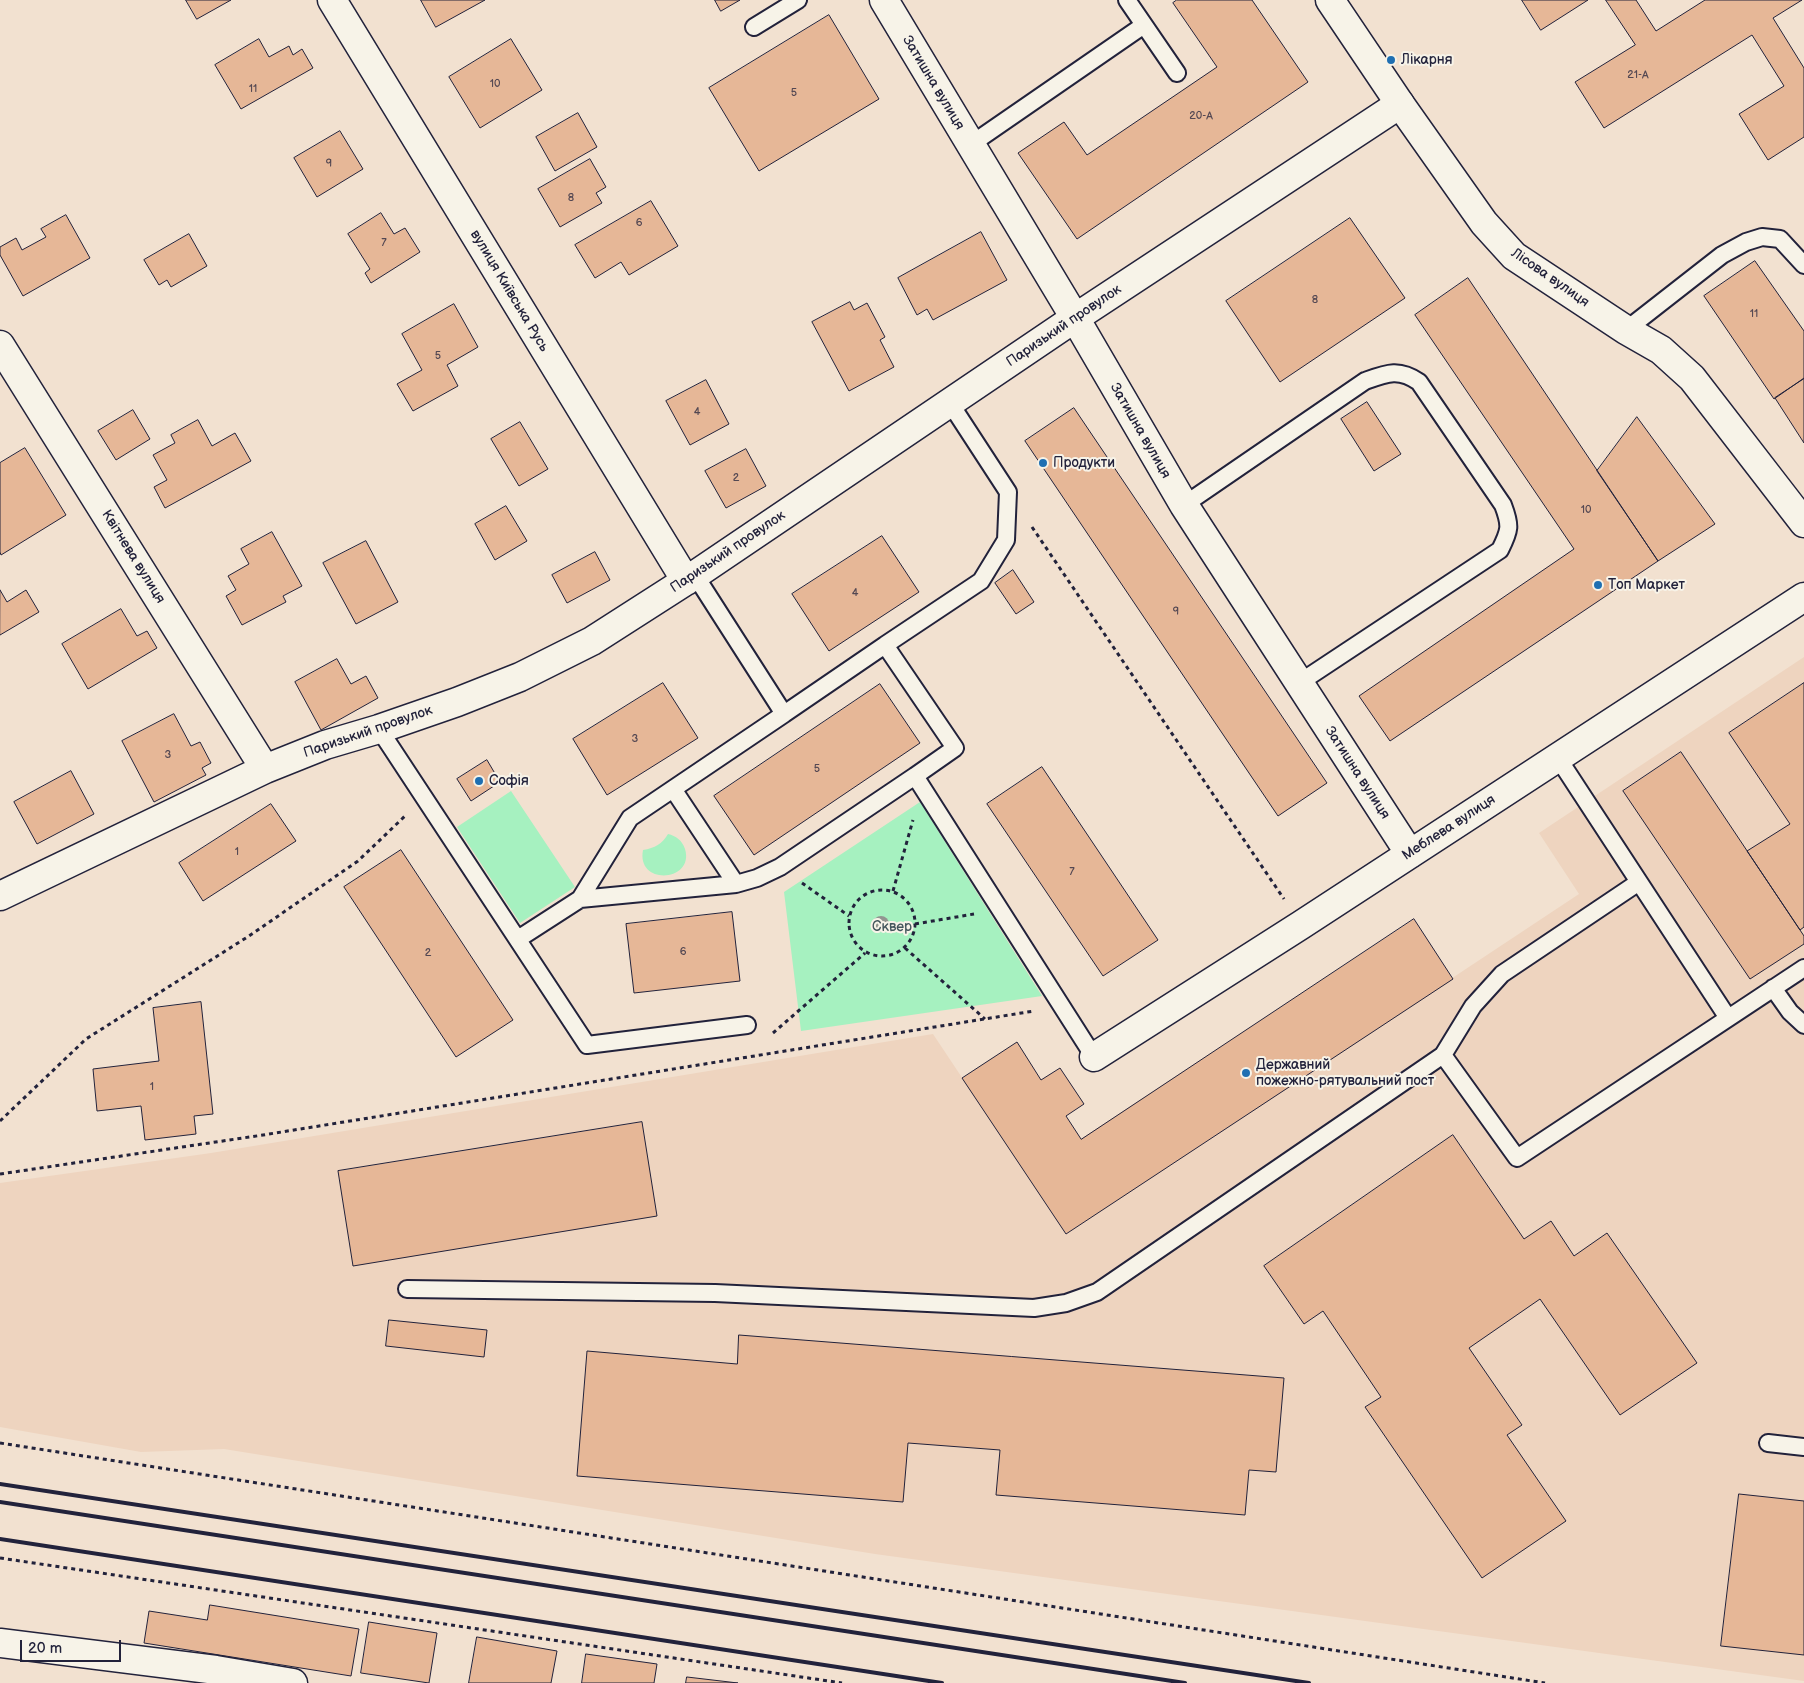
<!DOCTYPE html>
<meta charset="utf-8">
<style>
body{margin:0}
#map{position:relative;width:1804px;height:1683px;overflow:hidden;background:#f2e1d0;font-family:"Balsamiq Sans",sans-serif}
canvas{display:block}
.scale{position:absolute;left:20px;top:1640px;width:101px;height:22px;box-sizing:border-box;border:2px solid #22223b;border-top:0;padding-left:6px;font-size:15px;line-height:18px;white-space:nowrap;color:#22223b;-webkit-text-stroke:4px #f7f3e8;paint-order:stroke}
</style>
<div id="map">
<canvas width="1804" height="1683"></canvas>
<div class="scale">20 m</div>
</div>
<script>
const context = document.querySelector('canvas').getContext('2d');
context.lineJoin = 'round';
function fillPath(path, color) { context.fillStyle = color; context.fill(path, 'evenodd'); }
function trace(path, color, width, dash) { context.strokeStyle = color; context.lineWidth = width; context.lineCap = dash ? 'butt' : 'round'; context.setLineDash(dash || []); context.stroke(path); }
function write(font, color, halo, rows, align = 'center') {
  context.font = font + ' "Balsamiq Sans",sans-serif'; context.lineWidth = 4; context.setLineDash([]); context.textBaseline = 'middle'; context.strokeStyle = halo; context.fillStyle = color; for (const [text, x, y, turn = 0] of rows) {
    context.save(); context.translate(x, y); context.rotate((+turn || 0) * Math.PI / 180); context.textAlign = isNaN(turn) ? turn : align; if (halo) context.strokeText(text, 0, 0); context.fillText(text, 0, 0); context.restore();
  }
}
fillPath(new Path2D(`
 M1804,657v1024l-929,-127 -651,-105 -83,3 -141,-25v-244l211,-30 722,-119 133,200 513,-340 -40,-61z`), '#eed4bf');
fillPath(new Path2D(`
 M511,791l64,96 -55,36 -63,-96z
 M920,802l122,194 -241,35 -17,-139z
 M668,834c8,2 14,6 17,15 10,33 -49,37 -42,1 12,-2 19,-6 25,-16z`), '#a6f1c0');
const building = new Path2D(`
 M186,0h45l-34,19z
 M421,0h64l-49,27z
 M715,0h25l-19,11z
 M1177,0h75l56,82 -231,157 -59,-86 46,-31 23,33 130,-88 -44,-64z
 M1522,0h66l-47,30z
 M1606,0h30l20,31 49,-31h97l-29,18 31,50v69l-36,23 -29,-46 45,-28 -32,-51 -148,93 -29,-46 60,-37z
 M829,15l50,84 -120,72 -50,-83z
 M259,39l10,18 20,-11 4,9 9,-6 11,19 -72,41 -26,-44z
 M511,39l31,51 -62,38 -31,-51z
 M578,113l19,34 -42,24 -19,-34z
 M340,131l23,38 -46,28 -23,-39z
 M590,159l16,28 -10,6 6,10 -42,24 -22,-38z
 M651,201l27,45 -49,29 -8,-13 -26,16 -20,-33z
 M381,213l13,21 11,-6 15,24 -49,31 -6,-10 5,-4 -22,-35z
 M66,215l24,43 -67,38 -23,-41v-8l16,-9 6,12 24,-13 -5,-8z
 M1350,218l55,80 -125,84 -54,-81z
 M981,232l26,48 -74,40 -6,-11 -10,6 -19,-37z
 M189,234l18,32 -36,21 -4,-7 -8,5 -15,-25z
 M1755,261l49,70v47l-30,21 -70,-103z
 M1468,278l190,283 -268,180 -31,-45 215,-147 -159,-234z
 M850,302l4,8 13,-7 18,34 -5,3 14,27 -45,24 -37,-69z
 M454,304l24,43 -31,18 11,21 -45,25 -16,-27 25,-14 -20,-36z
 M1804,379v64l-29,-45z
 M706,380l23,44 -39,21 -24,-44z
 M1367,402l34,52 -27,17 -33,-52z
 M1074,408l253,375 -49,33 -253,-375z
 M133,410l17,29 -34,21 -18,-29z
 M1637,417l78,107 -57,37 -61,-90z
 M198,420l14,26 23,-13 16,28 -86,47 -11,-21 13,-7 -14,-25 22,-12 -4,-8z
 M520,422l28,47 -29,17 -28,-47z
 M25,448l41,67 -65,40 -1,-3v-89z
 M746,449l20,37 -40,22 -21,-37z
 M506,506l21,35 -32,19 -20,-36z
 M272,532l30,54 -19,10 3,6 -44,23 -16,-29 10,-6 -8,-14 21,-12 -8,-15z
 M882,536l37,56 -90,59 -37,-57z
 M366,541l32,61 -42,22 -33,-61z
 M595,552l15,28 -43,23 -15,-28z
 M1013,570l21,32 -18,12 -21,-31z
 M0,590l7,12 19,-12 13,22 -39,23z
 M121,609l16,27 10,-5 10,17 -69,41 -26,-45z
 M337,659l14,25 15,-8 12,22 -57,32 -26,-48z
 M663,683l35,55 -91,57 -34,-56z
 M1804,683v244l-4,3 -53,-79 43,-27 -61,-91z
 M880,684l40,59 -166,112 -40,-59z
 M174,714l17,32 9,-4 11,21 -9,5 4,7 -52,27 -32,-61z
 M1681,752l123,184v8l-54,35 -127,-188z
 M487,760l13,22 -29,19 -14,-22z
 M1042,767l116,173 -55,36 -116,-172z
 M71,771l23,43 -57,30 -23,-42z
 M271,804l25,37 -93,60 -24,-38z
 M401,850l112,170 -57,37 -112,-170z
 M732,912l8,69 -106,12 -8,-69z
 M1414,919l39,60 -387,255 -104,-156 55,-36 24,38 19,-12 24,36 -18,12 15,23z
 M201,1002l12,112 -19,2 2,18 -51,6 -4,-34 -44,5 -4,-42 66,-8 -6,-53z
 M642,1122l15,94 -304,50 -15,-95z
 M1453,1135l71,104 27,-18 23,35 33,-23 90,130 -77,52 -80,-116 -71,49 53,77 -15,10 59,86 -84,57 -117,-171 16,-10 -58,-86 -19,13 -40,-58z
 M389,1320l98,10 -3,27 -98,-11z
 M739,1335l545,43 -8,94 -27,-2 -4,45 -249,-20 4,-45 -92,-7 -5,59 -326,-26 10,-125 150,13z
 M1739,1494l65,7v154l-83,-9z
 M210,1605l149,24 -8,47 -207,-33 5,-32 58,9z
 M369,1622l68,11 -8,50 -68,-10z
 M477,1637l80,14 -6,32h-82z
 M586,1654l71,10 -3,19h-72z
 M687,1677l51,6h-52z`);
fillPath(building, '#e6b797');
trace(building, '#22223b', 1);
const service = new Path2D(`
 M1127,0l50,73
 M754,27l44,-27
 M970,145l174,-120
 M1626,330l96,-75 24,-13 16,-5 18,2 24,26
 M1184,505l181,-124c22,-8 34,-13 54,1l84,123c8,21 7,25 -3,45l-201,133
 M784,714l101,-69
 M379,729l208,316 160,-20
 M1558,758l170,260
 M915,776l40,-28 -70,-103 96,-64 25,-41 2,-48 -58,-89
 M673,789l63,95
 M580,899l50,-81 154,-104 -89,-139
 M518,939l62,-40 156,-15 21,-6 23,-11 135,-91 179,281
 M1773,988l17,24 14,13
 M1443,1055l74,103 287,-190
 M407,1289l308,4 319,15 32,-5 31,-11 346,-237 30,-49 29,-32 137,-92
 M1768,1443l36,4`);
const minor = new Path2D(`
 M332,0l354,581
 M884,0l191,318 109,187 226,349
 M0,345l265,424
 M0,896l265,-127 60,-24 54,-16 78,-27 63,-25 72,-36 103,-66 380,-257 325,-214
 M1094,1057l207,-132 503,-328`);
const tertiary = new Path2D(`
 M1330,0l70,104 84,119 30,33 112,74 35,20 31,28 112,145
 M0,1643l216,27 77,13`);
trace(service, '#22223b', 20);
trace(minor, '#22223b', 31);
trace(tertiary, '#22223b', 31);
trace(new Path2D(`
 M1032,527l252,372
 M802,883l47,33
 M849 923a33 33 0 1 1 66 0a33 33 0 1 1-66 0Z
 M893,891l20,-71
 M915,924l59,-10
 M905,948l80,71
 M773,1033l92,-80
 M0,1121l86,-82 163,-103 109,-75 47,-45
 M0,1174l263,-39 771,-124
 M0,1443l1545,240
 M0,1558l842,125`), '#22223b', 3, [4, 4]);
trace(service, '#f7f3e8', 16);
trace(minor, '#f7f3e8', 28);
trace(tertiary, '#f7f3e8', 28);
trace(new Path2D(`
 M0,1484l1309,199
 M0,1502l1185,181
 M0,1539l942,144`), '#22223b', 4);
context.fillStyle = '#929590';
for (const [x, y] of [
 [881,924]
]) { context.beginPath(); context.arc(x, y, 8, 0, 2 * Math.PI); context.fill(); }
for (const [x, y, r, color] of [
 [1391,60,5,"#1f6fb2"],
 [1043,463,5,"#1f6fb2"],
 [1598,585,5,"#1f6fb2"],
 [479,781,5,"#1f6fb2"],
 [1246,1073,5,"#1f6fb2"]
]) { const dot = new Path2D(); dot.arc(x, y, r, 0, 2 * Math.PI); context.fillStyle = color; context.fill(dot); trace(dot, '#f7f3e8', 2); }
write('11px', '#534752', null, [
 ["21-А",1638,75],
 ["10",495,84],
 ["11",253,89],
 ["5",794,93],
 ["20-А",1201,116],
 ["9",329,164],
 ["8",571,198],
 ["6",639,223],
 ["7",384,243],
 ["8",1315,300],
 ["11",1754,314],
 ["5",438,356],
 ["4",697,412],
 ["2",736,478],
 ["10",1586,510],
 ["4",855,593],
 ["9",1176,612],
 ["3",635,739],
 ["3",168,755],
 ["5",817,769],
 ["1",237,852],
 ["7",1072,872],
 ["6",683,952],
 ["2",428,953],
 ["1",152,1087]
]);
write('14px', '#22223b', '#f7f3e8', [
 ["Лікарня",1401,60],
 ["Продукти",1053,463],
 ["Топ Маркет",1608,585],
 ["Софія",489,781],
 ["Державний",1256,1065],
 ["пожежно-рятувальний пост",1256,1081]
], 'left');
write('14px', '#22223b', '#f7f3e8', [
 ["Затишна вулиця",933,83,59],
 ["Лісова вулиця",1550,278,35],
 ["вулиця Київська Русь",509,291,59],
 ["Паризький провулок",1064,326,-34],
 ["Затишна вулиця",1140,431,60],
 ["Паризький провулок",728,552,-34],
 ["Квітнева вулиця",133,557,58],
 ["Паризький провулок",368,732,-19],
 ["Затишна вулиця",1357,773,57],
 ["Меблева вулиця",1449,828,-33]
]);
write('14px', '#43565c', '#f7f3e8', [
 ["Сквер",892,927]
]);
</script>
